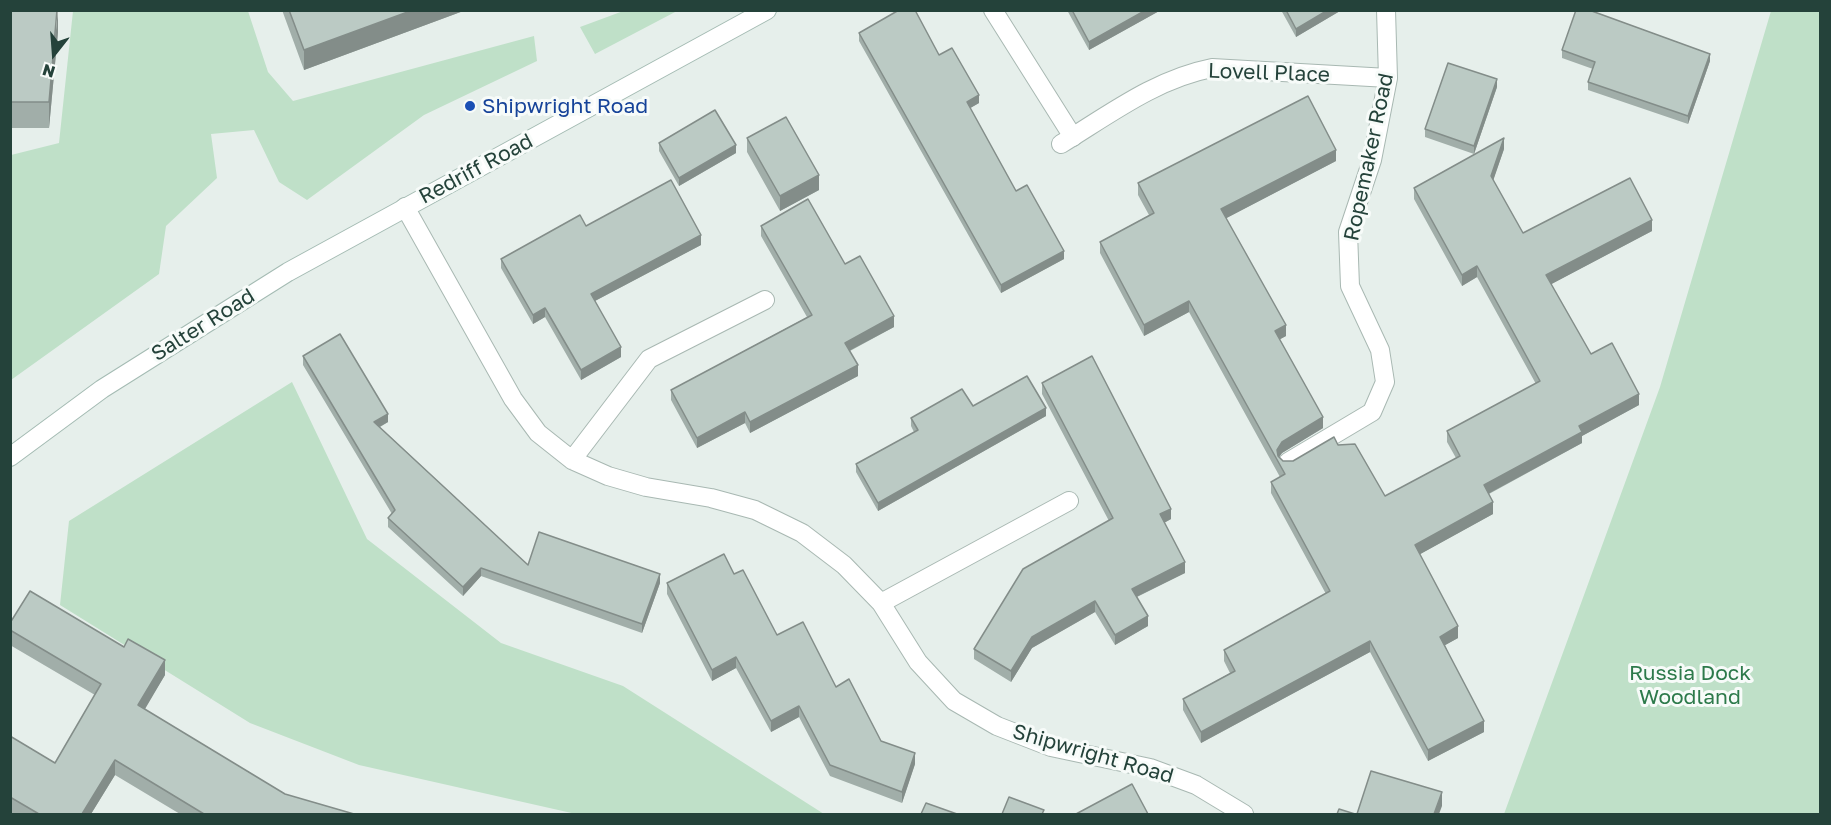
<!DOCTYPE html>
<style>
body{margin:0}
#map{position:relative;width:1831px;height:825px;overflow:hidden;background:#e6efeb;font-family:"Golos Text",sans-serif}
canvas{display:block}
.frame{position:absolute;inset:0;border:12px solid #24423a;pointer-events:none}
.north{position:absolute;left:24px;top:24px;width:60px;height:60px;-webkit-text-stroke:4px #f7fbf9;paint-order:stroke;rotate:197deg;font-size:16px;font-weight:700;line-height:24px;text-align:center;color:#24423a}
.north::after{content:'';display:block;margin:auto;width:21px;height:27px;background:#24423a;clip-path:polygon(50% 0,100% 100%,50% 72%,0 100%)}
</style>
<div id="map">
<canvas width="1831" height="825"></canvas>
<div class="frame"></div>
<div class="north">N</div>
</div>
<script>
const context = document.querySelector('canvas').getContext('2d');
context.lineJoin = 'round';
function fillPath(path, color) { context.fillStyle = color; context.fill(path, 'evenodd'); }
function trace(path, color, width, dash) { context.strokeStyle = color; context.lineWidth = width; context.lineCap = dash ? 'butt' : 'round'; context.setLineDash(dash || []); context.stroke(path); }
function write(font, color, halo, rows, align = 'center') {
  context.font = font + ' "Golos Text",sans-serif'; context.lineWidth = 6; context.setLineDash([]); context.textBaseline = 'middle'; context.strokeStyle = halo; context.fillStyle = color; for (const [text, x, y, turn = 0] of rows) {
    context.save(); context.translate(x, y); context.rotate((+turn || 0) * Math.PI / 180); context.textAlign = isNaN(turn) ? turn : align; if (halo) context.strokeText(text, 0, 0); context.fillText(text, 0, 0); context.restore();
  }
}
fillPath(new Path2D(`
 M626,10l51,1 -82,43 -15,-27z
 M73,11h175l20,61 25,29 241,-65 3,25 -113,54 -117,85 -28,-18 -25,-52 -43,4 6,44 -51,48 -7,48 -148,106v-225l48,-12z
 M1771,11h49v803h-316l156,-427z
 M292,382l75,157 134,104 122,43 201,128h-248l-217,-49 -109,-42 -190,-118 9,-84z`), '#bfe0c8');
const lane = new Path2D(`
 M993,10l80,127`);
const street = new Path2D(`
 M1061,144c49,-30 95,-65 151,-76l176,10
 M405,207l108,192 25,34 34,27 36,16 38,11 65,11 44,12 47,23 42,32 37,38 37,59 36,39 43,25 54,21 99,21 46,17 48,29
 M572,460l77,-101 116,-59
 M1288,462l84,-50 13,-30 -5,-32 -30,-64 -2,-54 24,-72 16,-82 -2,-68
 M881,603l188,-102`);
const secondary = new Path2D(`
 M10,457l92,-68 186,-117 479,-262`);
trace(lane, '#a8b8b2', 20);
trace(street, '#a8b8b2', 20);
trace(secondary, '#a4bbb3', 20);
trace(lane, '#fff', 18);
trace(street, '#fff', 18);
trace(secondary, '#fff', 18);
fillPath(new Path2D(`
 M10,10l48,22 -9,96h-39z
 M282,10h184l-162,60z
 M1067,10h94l-72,40z
 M1281,10h59v1l-44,26z
 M859,33l80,22 40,48 -9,5 46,83 48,68 -63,34 -142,-252z
 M1562,50l148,11 -22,63 -100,-34v-8l5,-13 -31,-11z
 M1497,87l-23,67 -49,-17v-8z
 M747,138l72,52 -39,21 -33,-59z
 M659,143l77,10 -57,33 -20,-35z
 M1504,149l-11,31 30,53 129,-2 -101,53 40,70 48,51 -57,31v7l-93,51 4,20 -73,40 38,84 -13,7 39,87 -56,29 -58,-109 -169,91 -18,-33v-11l47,-26 -6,-12v-11l102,-56 -55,-101v-11l9,-5 -91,-165 -45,24 -44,-83v-11l49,-27 -11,-20v-12l198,-22 -110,57 60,118 -6,3 43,89 -41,25 -3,4 4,4h10l45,-16 47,51 71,-38 -9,-16v-11l89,-47 -59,-107 -15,9 -48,-87v-11z
 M586,226l115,19 -106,56 26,56 -40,23 -36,-63 -12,7 -32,-56v-9z
 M761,226l84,38 49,63 -44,24 8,25 -108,57 -5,-10 -48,25 -26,-48v-10l136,-73 -46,-81z
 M303,356l85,66 -8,5 148,138 132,18 -18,50 -161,-57 -18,20 -75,-69v-9l4,-4 -89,-149z
 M1042,383l129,136 -7,4 21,50 -48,24 11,29 -33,19 -20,-33 -63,36 -21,34 -37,-23v-10l135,-128 -67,-127z
 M973,406l73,10 -168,95 -22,-39v-8l58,-32 -3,-6v-8z
 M734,574l43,61 59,52 45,54 34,23 -13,39 -72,-27 -31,-59 -28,15 -35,-64 -24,13 -45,-87v-11z
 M10,623l155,52 -21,34 141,85 69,20h-174l-65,-39 -24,39h-77l-4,-2v-76l45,27 40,-68 -85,-50z`), '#a1aea9');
fillPath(new Path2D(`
 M58,10v22l-9,96v-26z
 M413,10h53l-162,60v-20z
 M1146,10h15l-72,40v-8z
 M1328,10h12v1l-44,26v-8z
 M1710,54v7l-22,63v-8z
 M1497,79v8l-23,67v-8z
 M979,95v8l-12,7v-8z
 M1504,138v11l-13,38v-11z
 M736,145v8l-57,33v-8z
 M1336,150v11l-115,60v-12z
 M819,175v15l-39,21v-15z
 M1652,220v11l-106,56v-12z
 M701,235v10l-110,58v-9z
 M1064,251v8l-63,34v-8z
 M1477,266v11l-15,9v-11z
 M1189,301v11l-45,24v-11z
 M545,308v9l-12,7v-9z
 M894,316v11l-49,26v-10z
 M1286,325v11l-11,6v-11z
 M621,347v10l-40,23v-10z
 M858,365v11l-108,57v-11z
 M1639,394v11l-57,31v7l-98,53v-11l95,-59z
 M1046,408v8l-168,95v-8z
 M745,412v11l-48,25v-10z
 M388,414v8l-14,8v-8z
 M1323,417v11l-41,25 -5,7v-10l5,-8z
 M1493,502v12l-78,43v-12z
 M1171,509v10l-11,6v-11z
 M1185,562v11l-53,26v-10z
 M481,568v8l-18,20v-9z
 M660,574v9l-18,50v-9z
 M1095,601v11l-63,36 -21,34v-11l21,-34z
 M1148,616v10l-33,19v-10z
 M1458,626v12l-18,10v-11z
 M1370,641v11l-169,91v-11z
 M736,657v11l-24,13v-11z
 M165,660v15l-27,46v-16z
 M799,706v11l-28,15v-11z
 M1484,721v11l-56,29v-11z
 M915,753v11l-13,39v-11z
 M115,760v15l-24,39h-9z
 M1442,792v14l-3,8h-5z`), '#838d89');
const building = new Path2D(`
 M10,10h47l-8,92h-39z
 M289,10h124l-109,40z
 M899,10h16l24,45 13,-7 27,47 -12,7 49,89 11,-6 37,66 -63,34 -142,-252z
 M1072,10h74l-57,32z
 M1286,10h42l-32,19z
 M1576,10h13l121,44 -22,62 -100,-34 7,-20 -33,-12z
 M1448,63l49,16 -23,67 -49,-17z
 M1308,96l28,54 -115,59 65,116 -11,6 48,86 -41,25 -5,8 1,6 5,5h10l41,-24 4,8 17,-1 30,52 75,-40 -13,-25 93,-50 -63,-115 -15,9 -48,-87 90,-50 -13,38 32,57 107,-55 22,42 -106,55 45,79 21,-11 27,51 -60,32 3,6 -98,53 9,17 -78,43 43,81 -18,11 44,84 -56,29 -58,-109 -169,91 -18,-33 52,-28 -11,-21 106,-59 -59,-109 14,-8 -96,-173 -45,24 -44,-83 54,-29 -16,-30z
 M715,110l21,35 -57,33 -20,-35z
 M786,117l33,58 -39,21 -33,-58z
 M671,180l30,55 -110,59 30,53 -40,23 -36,-62 -12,7 -32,-56 79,-44 6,11z
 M808,199l37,65 15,-8 34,60 -49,27 13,22 -108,57 -5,-10 -48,26 -26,-48 141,-75 -51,-89z
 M340,334l48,80 -14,8 154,143 11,-33 121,42 -18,50 -161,-56 -18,19 -75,-69 7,-8 -92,-154z
 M1092,356l79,153 -11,5 25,48 -53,27 16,27 -33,19 -20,-34 -63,36 -21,34 -37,-22 49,-80 90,-51 -71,-135z
 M1027,376l19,32 -168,95 -22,-39 62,-34 -7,-12 51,-29 11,17z
 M724,554l10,20 9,-4 34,65 26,-13 33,65 13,-8 32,62 34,12 -13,39 -72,-27 -31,-59 -28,15 -35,-64 -24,13 -45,-87z
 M30,591l94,56 4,-8 37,21 -27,45 147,89 69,20h-150l-89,-54 -33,54h-43l-29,-17v-61l45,27 46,-79 -91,-54v-7z
 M1371,771l71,21 -8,22h-77z
 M1132,784l16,30h-72z
 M1009,797l35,13 -2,4h-40z
 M926,803l31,11h-36z
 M1339,809l16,5h-18z`);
fillPath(building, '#bbcac4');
trace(building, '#838d89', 1.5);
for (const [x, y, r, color] of [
 [470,106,6,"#1a4fb4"]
]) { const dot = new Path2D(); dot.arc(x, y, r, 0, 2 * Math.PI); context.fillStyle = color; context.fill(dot); trace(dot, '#f7fbf9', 2); }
write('21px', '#24423a', '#f7fbf9', [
 ["Lovell Place",1269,73,2],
 ["Ropemaker Road",1369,157,-78],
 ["Redriff Road",476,169,-28],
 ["Salter Road",203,325,-32],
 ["Shipwright Road",1093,754,16]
]);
write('21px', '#164399', '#f7fbf9', [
 ["Shipwright Road",482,106]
], 'left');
write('21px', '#2d7a4b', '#f7fbf9', [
 ["Russia Dock",1690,673],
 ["Woodland",1690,697]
]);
</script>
